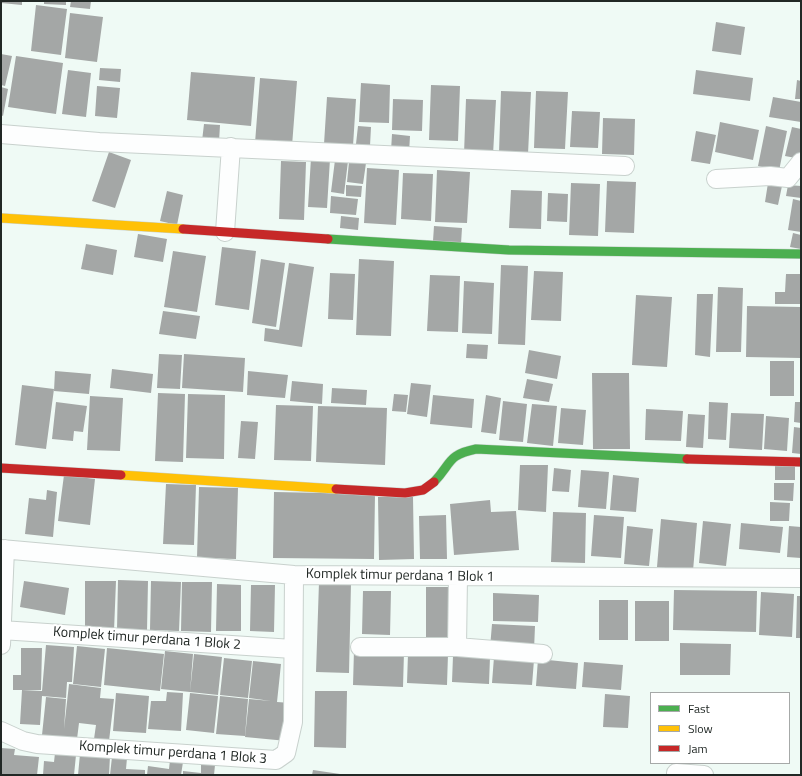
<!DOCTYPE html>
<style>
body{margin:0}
#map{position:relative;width:802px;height:776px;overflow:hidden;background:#effaf5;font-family:"Titillium Web",sans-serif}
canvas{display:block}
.frame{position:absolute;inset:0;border:2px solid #212825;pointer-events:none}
.legend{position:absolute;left:650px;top:692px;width:140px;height:72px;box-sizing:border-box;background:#fff;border:1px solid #a6a9a8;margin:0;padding:5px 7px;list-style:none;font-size:12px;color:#212825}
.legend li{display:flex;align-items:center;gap:8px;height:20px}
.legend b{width:20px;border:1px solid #a6a9a8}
</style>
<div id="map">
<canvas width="802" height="776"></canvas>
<div class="frame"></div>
<ul class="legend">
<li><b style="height:5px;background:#4caf50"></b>Fast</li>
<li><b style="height:5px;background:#ffc107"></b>Slow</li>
<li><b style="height:5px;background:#c62828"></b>Jam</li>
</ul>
</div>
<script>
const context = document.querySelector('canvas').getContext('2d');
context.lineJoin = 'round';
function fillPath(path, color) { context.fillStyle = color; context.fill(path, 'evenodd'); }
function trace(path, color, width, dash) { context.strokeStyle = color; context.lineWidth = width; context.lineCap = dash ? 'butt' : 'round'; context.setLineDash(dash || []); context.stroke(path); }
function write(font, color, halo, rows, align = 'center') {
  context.font = font + ' "Titillium Web",sans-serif'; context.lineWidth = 4; context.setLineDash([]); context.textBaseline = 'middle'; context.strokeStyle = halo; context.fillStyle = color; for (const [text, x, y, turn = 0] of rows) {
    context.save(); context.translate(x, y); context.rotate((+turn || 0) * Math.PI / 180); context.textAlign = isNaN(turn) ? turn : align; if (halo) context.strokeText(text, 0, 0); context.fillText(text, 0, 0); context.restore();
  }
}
fillPath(new Path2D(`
 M1,1h21v4l-21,-2z
 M44,1h22v4l-22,-1z
 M71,1h20l-1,8 -20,-2z
 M36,5l31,4 -6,46 -30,-4z
 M70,13l33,4 -6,45 -32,-4z
 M716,22l29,5 -4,28 -29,-4z
 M1,54l11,2 -7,30 -4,-1z
 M16,56l47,7 -7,51 -48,-7z
 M100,68l21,1 -1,13 -21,-2z
 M68,70l23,3 -5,44 -24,-3z
 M696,70l57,8 -3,23 -57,-7z
 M191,72l64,5 -4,49 -64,-6z
 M260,78l37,3 -5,65 -37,-3z
 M797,80l4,1v18h-6z
 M361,83l29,2 -1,38 -30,-1z
 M431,85l29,1 -2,55 -29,-1z
 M97,86l23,2 -3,30 -22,-2z
 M1,87l7,2 -5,27 -2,-1z
 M501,91l30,1 -3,62 -29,-1z
 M536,91l32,1 -3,57 -31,-1z
 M327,97l29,2 -3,47 -29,-2z
 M773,97l28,5v20l-32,-5z
 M393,99l30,1 -1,31 -30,-1z
 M466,99l30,1 -3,55 -29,-1z
 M572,111l28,1 -2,36 -28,-1z
 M603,118l32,1 -1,36 -32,-1z
 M720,122l39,8 -6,30 -38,-8z
 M204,124l16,1 -1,17 -17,-1z
 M358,126l13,1 -1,19 -14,-2z
 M766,126l21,5 -8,40 -21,-5z
 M792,127l9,2v30l-16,-3z
 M696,131l20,4 -6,29 -19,-3z
 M392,134l18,2 -1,17 -18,-2z
 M109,152l22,8 -16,48 -23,-7z
 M311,158l19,1 -3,49 -19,-1z
 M335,160l13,1 -4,33 -13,-2z
 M281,161l25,1 -2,58 -25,-1z
 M349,162l17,1 -3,21 -16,-2z
 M367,168l32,2 -3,55 -32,-2z
 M437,170l33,2 -3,51 -32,-1z
 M403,173l30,1 -2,47 -30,-2z
 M607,181l29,1 -2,51 -29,-1z
 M571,183l29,1 -2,52 -29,-1z
 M768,183l14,3 -4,19 -13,-3z
 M346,185l16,1 -1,11 -15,-1z
 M788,185l13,1v12l-15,-2z
 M511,190l31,1 -1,38 -32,-1z
 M167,191l16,4 -6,30 -17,-4z
 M548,193l20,1 -1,28 -20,-1z
 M331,196l27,3 -2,16 -26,-2z
 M793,199l8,2v31l-13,-2z
 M341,216l18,2 -1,12 -18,-2z
 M434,226l28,2 -1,16 -28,-3z
 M793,233l8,2v14l-11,-2z
 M138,234l29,5 -4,23 -29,-5z
 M86,244l31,6 -4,25 -32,-6z
 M222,247l34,4 -7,59 -34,-5z
 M173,251l33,5 -9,56 -33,-5z
 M261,259l24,4 -9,64 -24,-4z
 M359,259l35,2 -3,75 -35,-1z
 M289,263l25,4 -12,80 -38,-6 1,-13 14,2z
 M501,265l27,1 -3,79 -27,-1z
 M534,271l29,1 -2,49 -30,-1z
 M330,273l25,1 -2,46 -25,-1z
 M786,274h15v30h-26v-12h10z
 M430,275l30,1 -2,56 -31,-1z
 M464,281l30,2 -2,51 -30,-1z
 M718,287l25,1 -2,64h-25z
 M697,294h16l-3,63 -15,-2z
 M636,295l36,2 -5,70 -35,-2z
 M747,306l54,1v51l-55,-1z
 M163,311l37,5 -4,23 -37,-5z
 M467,344l21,1 -1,14 -21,-1z
 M529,350l32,6 -4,23 -32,-6z
 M159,354l23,1 -2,34 -23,-1z
 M184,354l61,4 -2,34 -61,-4z
 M770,361h24v35h-24z
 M112,369l41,5 -2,19 -41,-5z
 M55,371l36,3 -2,20 -35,-3z
 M248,371l40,4 -3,23 -38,-3z
 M592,373h37l1,76h-37z
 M527,379l26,5 -4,18 -26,-4z
 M292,381l31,3 -1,20 -32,-3z
 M411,383l20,2 -4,32 -20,-3z
 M22,385l32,4 -8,60 -31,-4z
 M332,388l35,2 -1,15 -35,-2z
 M158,393l27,1 -2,68 -28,-1z
 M188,394l37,1 -1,64 -38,-1z
 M394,394l14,1 -2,17 -14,-1z
 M433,395l41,4 -2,29 -42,-4z
 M486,395l15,3 -5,36 -15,-2z
 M90,396l33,2 -3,53 -33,-1z
 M503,401l24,3 -4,38 -24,-2z
 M56,402l31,4 -4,26 -9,-1 -1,10 -21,-2z
 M709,402l19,1 -2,37 -18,-1z
 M795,402h6v21l-7,-1z
 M532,404l25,2 -4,40 -26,-3z
 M276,405l37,1 -2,55 -37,-1z
 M318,406l69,2 -2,57 -69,-3z
 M561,408l25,2 -3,35 -25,-2z
 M646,409l37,2 -2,30 -36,-1z
 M731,413l33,1 -2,36 -33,-2z
 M688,414l17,1 -2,33 -17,-1z
 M766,416l23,2 -2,33 -23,-2z
 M241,421l17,1 -3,37 -17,-1z
 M794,427l7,1v26l-9,-1z
 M775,463l20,1v16h-20z
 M520,465h28l-2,47 -28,-2z
 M554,468l17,2 -2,22 -17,-1z
 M581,470l28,2 -3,37 -28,-2z
 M64,475l31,4 -5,46 -32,-4z
 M613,475l26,3 -3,34 -26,-2z
 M774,483h20l-1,18 -19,-1z
 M166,484l30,1 -2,60 -31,-1z
 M199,487l39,1 -2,71 -39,-1z
 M47,490l10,2 -4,45 -28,-3 4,-36 17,2z
 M274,492l101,2 -1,65 -101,-1z
 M378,497h35l1,62 -35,1z
 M490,500l1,12 25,-1 3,39 -65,5 -4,-51z
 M770,502l20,1 -1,18h-19z
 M553,512l33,1 -1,50 -34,-1z
 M446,515l1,44h-27l-1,-43z
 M594,515l30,2 -3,41 -30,-2z
 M661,519l36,4 -4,48 -36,-4z
 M703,521l28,3 -5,42 -27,-3z
 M741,523l42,4 -3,26 -41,-4z
 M627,526l26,3 -4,37 -25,-2z
 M789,526l12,1v31l-14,-1z
 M118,580l30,1 -1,50 -30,-1z
 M24,581l45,7 -4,27 -45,-8z
 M85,581h31l-2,50 -29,-1z
 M151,581l30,1 -2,49 -29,-1z
 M182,582h30l-1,50 -30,-1z
 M319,582l32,1 -2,90 -33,-1z
 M217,584l24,1v46h-25z
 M251,585h24l-1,47 -24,-1z
 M426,587h26v52h-26z
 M674,590l83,1 -1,41 -83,-2z
 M363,591h28l-1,44 -28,-1z
 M761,592l33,2 -2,43 -33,-2z
 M493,593l46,2 -1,27 -45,-1z
 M797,596h4v42h-5z
 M599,600h29v40h-29z
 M635,601h34v40h-34z
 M492,624l43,2 -1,24 -44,-2z
 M680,643l51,1 -1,31h-50z
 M46,645l28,2 -2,35h-5l-1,16 -24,-2 -2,29 -20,-1 2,-34 20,1z
 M77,646l28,3 -4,38 -28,-3z
 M21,648h21l-1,42h-28v-15h8z
 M107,648l29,3 -4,37 -28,-3z
 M354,650l50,2 -1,35 -50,-2z
 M136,651l28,3 -4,37 -28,-3z
 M165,651l28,3 -3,38 -29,-3z
 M194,654l28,3 -4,38 -28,-3z
 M408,654h40l-1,31 -40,-2z
 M453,656l37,1 -1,27 -37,-2z
 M494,657l40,3 -2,25 -40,-2z
 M224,658l28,3 -4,37 -28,-3z
 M538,659l40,4 -2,26 -40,-3z
 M253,661l28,3 -4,38 14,1 -4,38 -42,-4 4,-38 22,2 -22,-3z
 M584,662l39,3 -2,25 -39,-3z
 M69,684l32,4 -1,10 14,1 -5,42 -15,-2 2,-14 -17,-2 -2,16 -35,-4 4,-38 20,2 -2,30z
 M315,691h32l-1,57 -32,-1z
 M167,692l16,1 -2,38 -33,-2 3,-28h15z
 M116,693l33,3 -3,37 -33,-2z
 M190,693l28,3 -4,37 -28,-3z
 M605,694l25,2 -2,32 -25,-1z
 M220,696l28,3 -3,37 -29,-2z
 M1,748l14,1 -1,6 25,2 -2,18h-36z
 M55,753l21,2 -2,20h-31l1,-14 10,1z
 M80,754l30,2 -1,19h-31z
 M112,757l15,1 -1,11 19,1v5h-35z
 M170,760l13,2 -2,13h-34l1,-9 21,3z
 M201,764l14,1 -1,10h-31v-4l18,2z
 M313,770l27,4v1h-28z`), '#a4a7a6');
const street = new Path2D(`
 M1,134l98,8 526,24
 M716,179l54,-3 18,2 13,-16
 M225,232l6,-85
 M1,549l293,26 507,3
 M1,630l292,19
 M1,645l4,-96
 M360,647h97l86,7
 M457,647l1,-70
 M1,731l22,10 14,3 239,16 10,-7 7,-31 1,-147
 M676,773l28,2`);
const fast = new Path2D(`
 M328,239l181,11 292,4
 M434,482c18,-19 13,-27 42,-33l211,10`);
const slow = new Path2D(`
 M1,218l182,11
 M121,475l215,14`);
const jam = new Path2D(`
 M183,229l145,10
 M687,459l114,3
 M1,468l120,7
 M336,489l69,4 18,-3 11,-8`);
trace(street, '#c8d1cd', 20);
trace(fast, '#c8d1cd', 10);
trace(slow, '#c8d1cd', 10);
trace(jam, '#c8d1cd', 10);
trace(street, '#fdfefe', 18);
trace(fast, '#4caf50', 9);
trace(slow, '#ffc107', 9);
trace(jam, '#c62828', 9);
write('14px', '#212825', '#fff', [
 ["Komplek timur perdana 1 Blok 1",400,576,1],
 ["Komplek timur perdana 1 Blok 2",147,639,4],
 ["Komplek timur perdana 1 Blok 3",173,753,4]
]);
</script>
